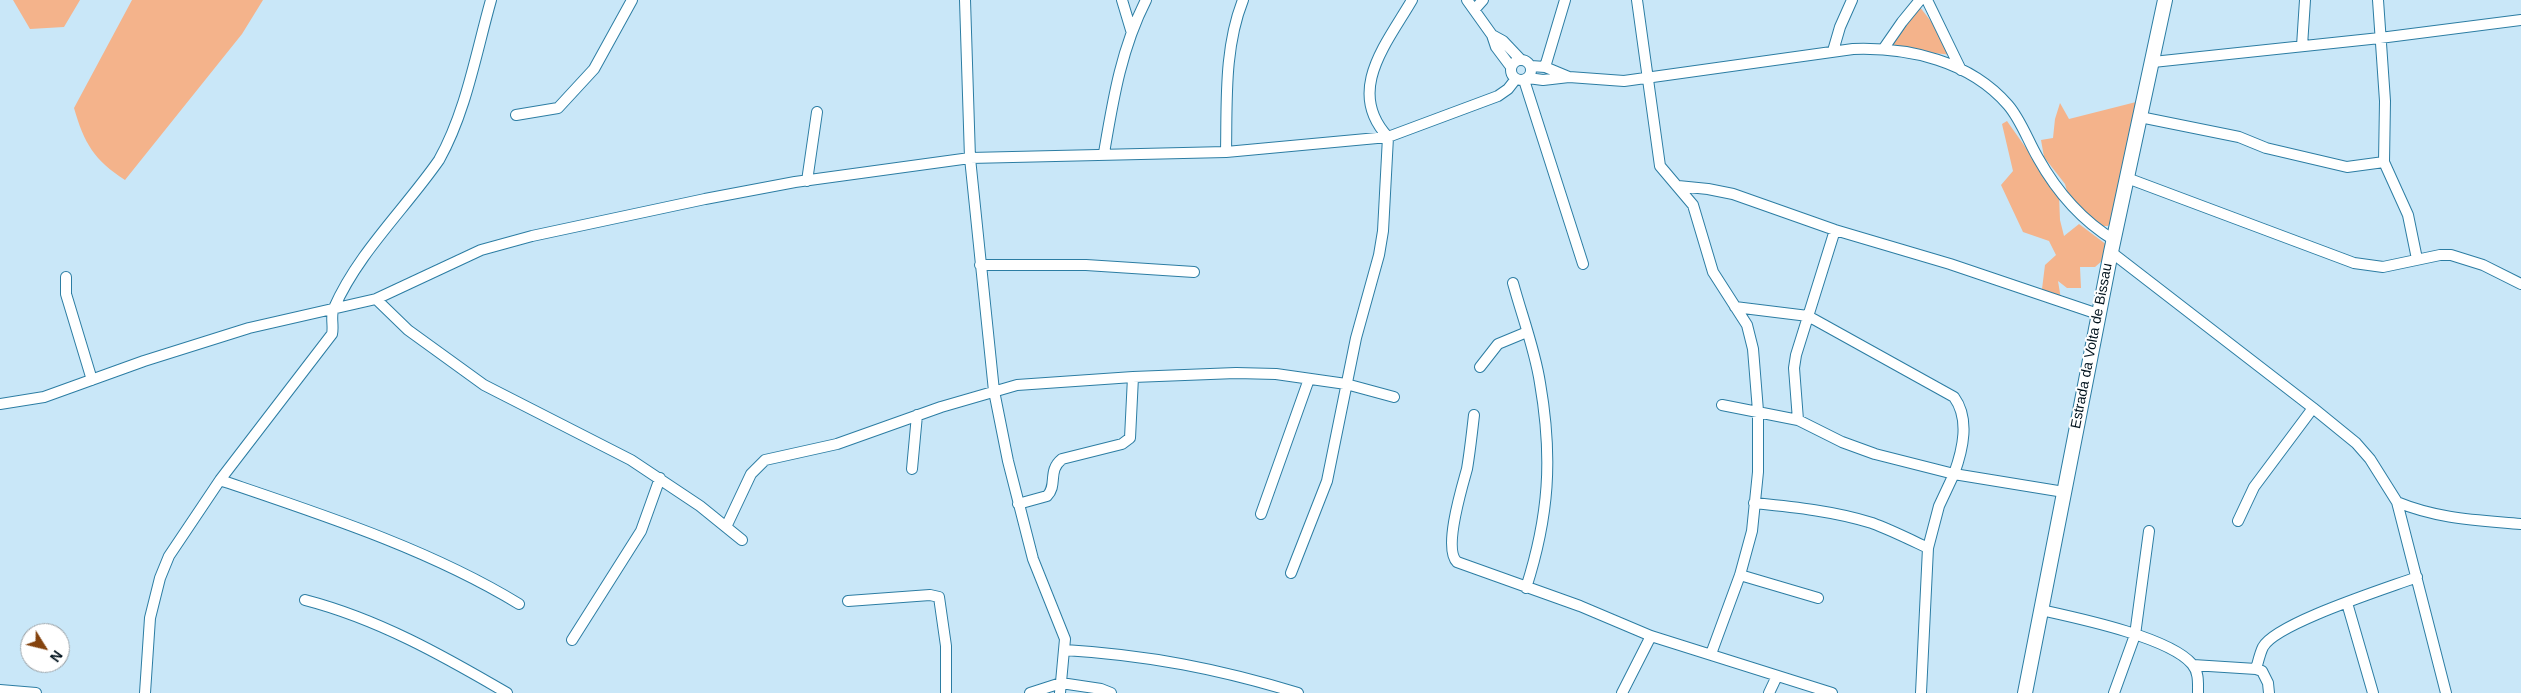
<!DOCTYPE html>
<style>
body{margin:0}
#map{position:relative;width:2521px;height:693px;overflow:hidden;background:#c9e7f8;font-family:Arial,sans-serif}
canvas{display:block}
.north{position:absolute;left:20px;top:623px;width:50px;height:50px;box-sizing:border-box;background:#fff;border:1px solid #99a0a5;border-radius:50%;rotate:126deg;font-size:14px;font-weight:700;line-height:20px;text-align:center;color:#00121d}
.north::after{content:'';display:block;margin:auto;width:18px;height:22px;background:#84430e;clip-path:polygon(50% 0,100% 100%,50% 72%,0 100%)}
</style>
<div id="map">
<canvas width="2521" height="693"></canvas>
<div class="north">N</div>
</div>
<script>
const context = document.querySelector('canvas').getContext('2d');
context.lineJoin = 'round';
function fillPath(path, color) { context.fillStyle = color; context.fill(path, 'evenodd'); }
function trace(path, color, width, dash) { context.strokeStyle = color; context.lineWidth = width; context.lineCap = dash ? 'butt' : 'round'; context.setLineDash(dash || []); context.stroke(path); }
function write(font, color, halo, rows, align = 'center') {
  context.font = font + ' Arial,sans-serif'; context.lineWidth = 4; context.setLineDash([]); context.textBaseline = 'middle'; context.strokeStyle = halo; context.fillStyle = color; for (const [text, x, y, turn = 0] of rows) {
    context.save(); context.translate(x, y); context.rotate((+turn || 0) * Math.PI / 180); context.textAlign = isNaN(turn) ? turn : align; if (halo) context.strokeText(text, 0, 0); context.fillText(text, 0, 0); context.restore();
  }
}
fillPath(new Path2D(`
 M13,0h67l-16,27 -34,2z
 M132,0h131l-21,34 -117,146c-31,-20 -41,-37 -51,-72z
 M1916,2l31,40 5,13 -63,-7z
 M2140,101l-26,117 -6,8h-9l-30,-28 -4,-14 -21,-27 -3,-17 12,-2 2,-19 5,-16 9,16z
 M2007,121l52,74 1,25 4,16 15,-12 28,21 -4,15 -8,7h-15l1,21h-14l-9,-7 3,18 -9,5 -11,-7 4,-32 11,-10 -7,-14 -26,-9 -22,-47 12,-14 -11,-47z`), '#f4b38b');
const minor = new Path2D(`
 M965,0l5,158 24,233 14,70 25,98 32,80 -5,54
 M1122,0l9,30
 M1467,0l25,35 4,12 15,20
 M1637,0l23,166 33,39 20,67 34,53 6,24 5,62v61l-6,59 -12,44 -29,79
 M1927,0l34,70
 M2378,0l7,101 -1,61 24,53 9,44
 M1475,9l8,-9
 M1492,35l11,6 18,19
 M2302,46l3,-46
 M1884,48l18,-26 18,-22
 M1833,51l7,-24 12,-27
 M1511 70a10 10 0 1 1 20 0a10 10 0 1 1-20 0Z
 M2153,62l227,-24 141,-18
 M1531,66l14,1 24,10 55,4 229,-32c56,-2 117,12 155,56 13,15 20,36 30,53 19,34 43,62 76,82
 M1545,67l20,-67
 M1528,78l15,2 26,-3
 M1524,80l59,184
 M516,115l42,-7 36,-39 38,-69
 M2140,117l99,20 27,11 81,19 37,-5
 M1226,152c1,-51 -2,-104 17,-152
 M1104,153c9,-53 17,-104 42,-153
 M2127,178l227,85 29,4 57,-12h11l32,10 38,19
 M807,181l10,-69
 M1678,186l30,3 25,5 102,36 115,34 148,50
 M2111,252l202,156 43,35 14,16 27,43 49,191
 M980,265h106l108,7
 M66,277v17l26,86
 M1513,283c9,33 22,67 27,100 13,75 9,133 -14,205
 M376,299l32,31 76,55 147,75 69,46 42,34
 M1735,307l73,9 146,81c16,22 9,52 0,77l110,18
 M1480,367l18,-23 29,-12
 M0,404l44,-7 100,-36 105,-33 127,-29 105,-49 51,-14 173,-37 90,-17 175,-24 256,-6 162,-15 110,-41 10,-7 7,-9
 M1722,405l76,15 44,22 33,12 79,20 -15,32 -11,42 -7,145
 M1474,415c-2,18 -4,36 -7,54 -5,18 -24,80 -10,93l123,44 71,30 181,57
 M1798,420l-4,-52 2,-13 39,-125
 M912,469l5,-54
 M220,480c100,34 209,69 299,124
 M2397,502c41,17 80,18 124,22
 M1754,503c39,4 80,8 118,20 19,7 37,16 56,25
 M1018,504l29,-8c11,-11 0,-25 15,-37l60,-15 8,-6 3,-61
 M1261,514l48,-135
 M2238,521l16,-34 59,-79
 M726,527l25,-53 14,-14 72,-16 104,-37 76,-22 116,-8 103,-4 40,1 70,10 48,13
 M1291,573l36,-92 29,-143 23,-83 4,-24 5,-94c-43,-46 -1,-94 24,-137
 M1740,575l78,23
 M305,600c73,19 137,55 202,93
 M848,601l82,-6 9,2 7,49v47
 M2347,603l26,90
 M2041,610c36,8 128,27 151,54 7,8 6,19 6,29
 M572,640l69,-109 19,-53
 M1065,650c83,5 154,19 233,43
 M2193,665l63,4 6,2 6,12 1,10
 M2256,669c2,-7 4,-16 7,-22 13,-24 125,-59 154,-70
 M0,690l36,3
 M145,693l5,-75 10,-40 9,-22 51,-76 112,-146c2,-8 -2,-19 2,-26 24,-55 71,-99 105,-148 27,-48 37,-107 52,-160
 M1030,693l31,-10 40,6 10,4
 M1622,693l29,-57
 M1769,693l8,-17
 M2114,693l21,-58 14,-104`);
const major = new Path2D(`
 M2025,693l86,-441 54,-252`);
trace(minor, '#2c7da3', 12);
trace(major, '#2c7da3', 16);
trace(minor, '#fff', 10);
trace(major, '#fff', 14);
write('14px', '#00121d', '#fff', [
 ["Estrada da Volta de Bissau",2092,346,-79]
]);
</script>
